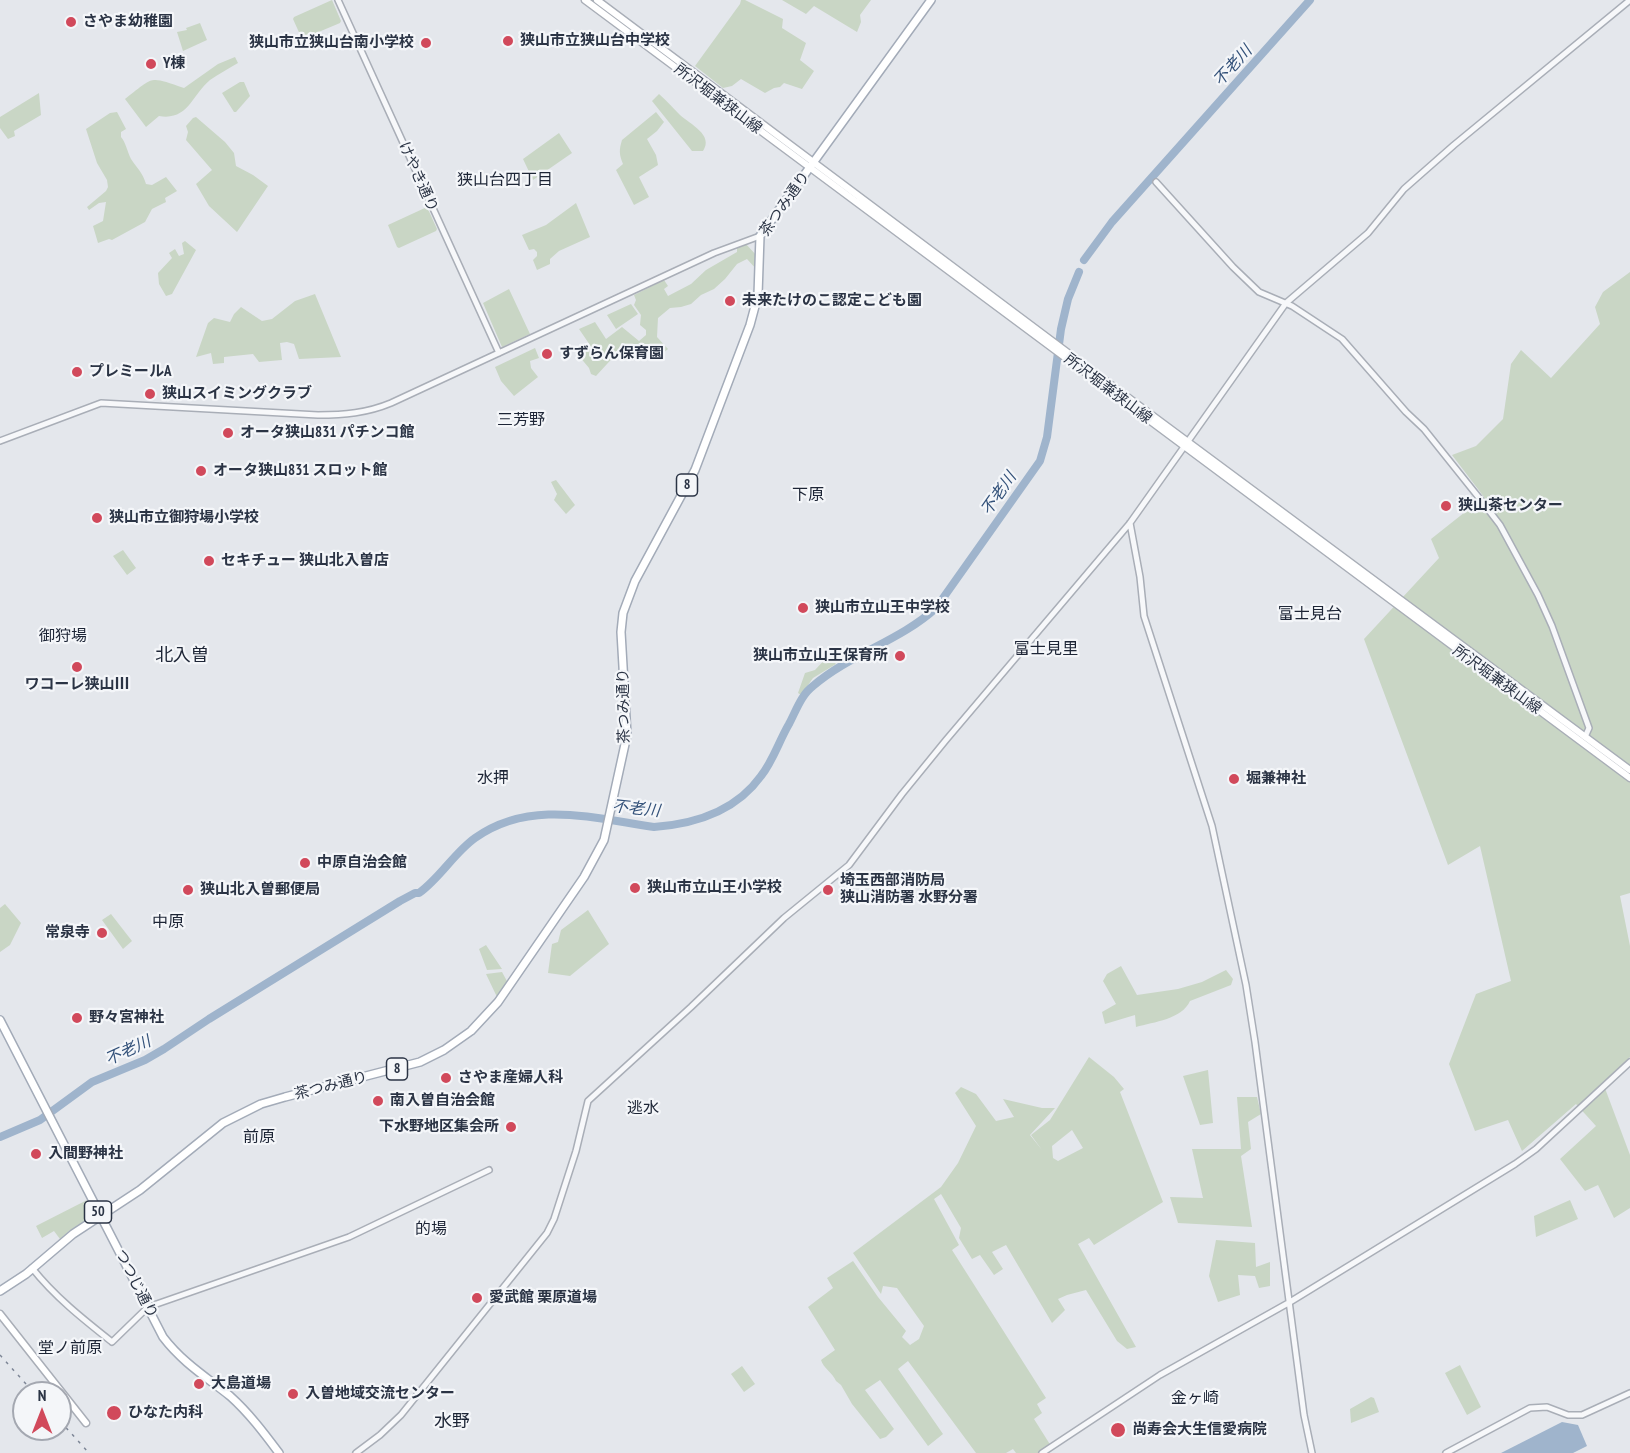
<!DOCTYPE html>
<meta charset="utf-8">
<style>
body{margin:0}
#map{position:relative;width:1630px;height:1453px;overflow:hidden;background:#e4e7ec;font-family:"PT Sans Narrow",sans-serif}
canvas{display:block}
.north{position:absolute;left:12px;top:1381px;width:60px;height:60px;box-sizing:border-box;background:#f4f6f9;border:2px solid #a4a8b1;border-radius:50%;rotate:0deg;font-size:16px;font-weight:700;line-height:24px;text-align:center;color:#2b3445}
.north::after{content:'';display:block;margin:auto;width:21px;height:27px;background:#d1495b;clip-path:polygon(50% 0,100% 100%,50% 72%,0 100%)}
</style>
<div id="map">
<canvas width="1630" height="1453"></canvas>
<div class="north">N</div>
</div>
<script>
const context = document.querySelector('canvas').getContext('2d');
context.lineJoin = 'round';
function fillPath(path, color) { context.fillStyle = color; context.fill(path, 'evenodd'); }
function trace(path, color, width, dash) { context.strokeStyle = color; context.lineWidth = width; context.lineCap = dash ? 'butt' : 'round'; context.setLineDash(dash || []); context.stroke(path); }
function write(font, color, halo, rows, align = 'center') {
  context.font = font + ' "PT Sans Narrow","Noto Sans JP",sans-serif'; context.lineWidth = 4.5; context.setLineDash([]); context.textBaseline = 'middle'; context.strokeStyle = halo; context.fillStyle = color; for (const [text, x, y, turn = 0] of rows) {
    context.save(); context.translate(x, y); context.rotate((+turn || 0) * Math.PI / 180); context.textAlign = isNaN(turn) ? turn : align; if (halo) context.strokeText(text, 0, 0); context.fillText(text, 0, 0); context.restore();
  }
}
fillPath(new Path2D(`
 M332,0l9,21 -1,2 -38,16 -9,-20 1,-2z
 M741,0h4l38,19 -1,9 24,15 -6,17 14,11 -12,18 -18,-6 -4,4 -6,1 -9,5 -24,-14 -9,7 -9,2 -28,-22 45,-62z
 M782,0h89l-11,15 1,7 -4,10 -43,-26 -8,8z
 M200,23l7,17 -24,11 -6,-19 10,-2 -1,-2z
 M235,57l3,6c-9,5 -19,11 -28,17 -18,15 -22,41 -51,36l-13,11 -21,-28c30,-23 23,-23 59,-11l34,-24z
 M240,82h4l6,14 -14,16h-2l-12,-19z
 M39,93l2,22 -27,16 1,5 -7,3 -8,-11v-11z
 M659,94c8,7 14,14 21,21 10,9 34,20 23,36h-11l-40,-50z
 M117,112l9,17 -5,3v5c5,6 6,14 10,22 6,9 12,14 15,25l6,1 14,-8 11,14 -12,7 1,4 -14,7 -7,13 -33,18 -3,-1 -11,4 -5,-17 10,-5 3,-19 -7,1 -10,7 -2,-3 19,-16 2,-4 -1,-7 -10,-17 -11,-34 24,-16z
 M656,112l8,10 -7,9 -10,8 9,16 2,10 -19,12 10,20 -15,8 -18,-35 7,-6c-4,-10 -4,-14 -1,-24z
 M196,117l29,25 9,11 2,13 17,9 15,11 -31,46 -28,-26 -13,-22 16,-14 -26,-30 2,-8 -2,-6 7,-8z
 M559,133l13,20 -39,27 -10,-21z
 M576,203l14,34 -31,14 -9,8v5l-13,6 -4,-10 4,-4v-4l-3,-3 -5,1 -7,-15 24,-10z
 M427,207l10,22 -1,2 -37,17 -2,-1 -9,-22z
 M185,241l11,9 -24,44 -6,2 -7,-12 -1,-11 14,-15 -3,-5 6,-4 4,7 5,-2 -2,-11z
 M746,244l11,12v14l-10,-11 -10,5 -12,15 -11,10 -13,6 -10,9 -10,3 -11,1 -12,10 -1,19 11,12 -13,11 -12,-11 -11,9 -14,-6 -22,24 -5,-2 -2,-6 -10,-12 13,-8 -13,-19 16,-7 11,17 16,-12 17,14 7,-6v-5l-6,-5 1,-10 -7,-10 2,-5 -2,-5 30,-15 4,6 -4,3 4,7 23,-12 15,-14 31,-18v-4z
 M1630,272v621l-10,3 10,50v111l-27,26 27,72v53l-16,10 -16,-33 -13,6 -25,-32 36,-33 -20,-22 -54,47 -14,-31 -33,11 -26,-67 27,-70 35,-13 -31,-135 -32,19 -84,-226 75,-81 -8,-19 53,-42 -32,-42 24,-9 27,-27 8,-55 10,-14 30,28 49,-54 -5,-17 8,-15z
 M509,289l21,45 -28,13 -19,-44z
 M315,294l26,63 -42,2 -5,-15 -7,-2 -7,1 2,17 -23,2 -6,-8 -29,3v6l-11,1 -2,-11 -15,4 12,-34 6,-5 16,4 4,-8 7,-7 21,14 10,-2 23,-18z
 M631,304l7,10 -22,15 -9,-14z
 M535,348l4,10 -9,3 1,7 7,9 -24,19 -13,-15 -6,-14z
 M556,480l19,25 -9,9 -12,-14 3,-6 -6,-12z
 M123,550l13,18 -9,7 -14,-19z
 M828,656l8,8 -23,14 -12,17 -3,-2 7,-20 10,-3z
 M5,904l16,19 -11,22 -10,7v-44z
 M588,910l21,34 -39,32 -22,-3 4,-29 6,-2 3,-12z
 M111,914l21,27 -9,8 -21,-29z
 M486,945l16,24 -15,1 -8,-21z
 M1121,966l16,29 41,-6 24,-7 24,-12 7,9 -2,6 -41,16c-8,18 -36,21 -54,26l-1,-12 -30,9 -3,-12 14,-8 -13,-23 4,-7z
 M502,972l6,11 -11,14 -11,-23z
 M1089,1057l25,20 10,12 -4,3 43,110 -69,43 -5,-7 -11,6 58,103 -9,2 -10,-8 -31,-51 -19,5 -9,4 7,11 -13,13 -46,-78 -14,7 11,17 -9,6 -14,-20 -8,4 -13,-21 2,-10 -20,-34 -7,5 25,46 -7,5 94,148 -9,6 5,9 -8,6 17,27 -12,7h-23l-3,-4 -7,4h-30l-68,-92 -10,8 45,65 -15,12 -48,-66 -15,10 29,39 -8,8 -6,2 -28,-35 -11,-19 -5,-4c-3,-8 -13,-13 -15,-21l14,-10 -27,-43 25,-19 -6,-10 26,-17 25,36 28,34 -4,6 8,8 9,-6 5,-13 -27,-38 -14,-2 -2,8 -28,-41 88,-66 17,-24 18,-37 -21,-33 6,-6 15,7 20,27 18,-4 -11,-18 39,9h13l-25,27 12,15 -11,-15 19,-15zM1072,1130l11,18 -25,13 -5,-3 -1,-12z
 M1208,1070l5,53 -13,2 -17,-49z
 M1237,1097h20l4,17 -13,8 3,27 -10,7 11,71 -74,-4 -8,-26 33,1 -11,-49h49z
 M87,1200l6,12 -2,5 -22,14 -9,8 -6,-8 -12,7 -6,-12z
 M1570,1200l8,19 -42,18 -2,-21z
 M1216,1240l39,3 1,24 14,-5v24l-11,2 -4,-12 -17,-1 2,20 -22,7 -9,-26z
 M1460,1365l21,42 -14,8 -22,-42z
 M742,1366l13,18 -11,8 -13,-18z
 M1371,1397l3,1 5,14 -28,11 -1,-14z`), '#c9d6c5');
fillPath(new Path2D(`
 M1562,1422l16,3 9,21 -14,7h-72z`), '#9fb4cc');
trace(new Path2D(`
 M1084,260l28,-38 198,-222
 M0,1137l40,-17 52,-38 53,-22 19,-11 45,-30 191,-118 15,-8h4c21,-15 35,-40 56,-55 55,-39 117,-20 179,-11 41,-3 82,-16 107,-51 12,-15 18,-35 28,-52 7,-13 12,-29 24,-38 37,-32 87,-45 123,-78l104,-147 7,-24 14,-108 7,-30 11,-27`), '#9fb4cc', 8);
const tertiary = new Path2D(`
 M338,0l161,353
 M1156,182l77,85 26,25 33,14 50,33 64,73 18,17 56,70 20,26 38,70 14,31 37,102 -4,9
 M0,441l101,-38 217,12c26,0 49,-2 73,-12l323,-150 46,-17
 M1130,523l10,54 4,39 68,210 34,159 9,57 49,373 8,38
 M32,1268c23,29 51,51 80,74l36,-35 201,-70 140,-67
 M356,1453l24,-18 21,-20 146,-182 7,-14 22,-68 12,-50 103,-94 93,-89 65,-53 53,-71 44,-54 184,-217 156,-220 82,-70 36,-44 50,-44 176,-145
 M1042,1453l118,-78 130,-73 225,-138 21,-15 94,-87
 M1446,1453l84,-45 17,-1 21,8h14l48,-22`);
const secondary = new Path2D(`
 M585,0l1045,778
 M597,0l467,350 566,420
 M0,1314l86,109`);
const primary = new Path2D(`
 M0,1020l163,317c19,25 43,40 67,59 19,17 34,37 49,57
 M0,1291l26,-17 47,-40 67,-44 83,-67 38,-19 24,-7 135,-35 24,-12 27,-19 27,-29 86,-125 20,-37 23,-105 -6,-103 2,-19 12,-32 60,-111 55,-145 8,-30 2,-59 171,-236`);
trace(tertiary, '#a9aeb7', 8);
trace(secondary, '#a9aeb7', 9);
trace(primary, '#a3abb8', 10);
trace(tertiary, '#f7f8fa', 5);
trace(secondary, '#fff', 6);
trace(primary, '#fff', 7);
trace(new Path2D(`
 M0,1355l34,38
 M60,1421l29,32`), '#7d8696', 1.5, [3, 6]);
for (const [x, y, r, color] of [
 [71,22,6,"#d1495b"],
 [508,41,6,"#d1495b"],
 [426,43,6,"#d1495b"],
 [151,64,6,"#d1495b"],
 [730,301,6,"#d1495b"],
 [547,354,6,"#d1495b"],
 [77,372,6,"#d1495b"],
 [150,394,6,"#d1495b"],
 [228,433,6,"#d1495b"],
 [201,471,6,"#d1495b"],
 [1446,506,6,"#d1495b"],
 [97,518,6,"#d1495b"],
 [209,561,6,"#d1495b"],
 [803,608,6,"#d1495b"],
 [900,656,6,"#d1495b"],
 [77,667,6,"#d1495b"],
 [1234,779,6,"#d1495b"],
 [305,863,6,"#d1495b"],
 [635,888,6,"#d1495b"],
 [188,890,6,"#d1495b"],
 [828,890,6,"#d1495b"],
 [102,933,6,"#d1495b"],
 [77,1018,6,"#d1495b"],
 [446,1078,6,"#d1495b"],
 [378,1101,6,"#d1495b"],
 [511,1127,6,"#d1495b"],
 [36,1154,6,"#d1495b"],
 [477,1298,6,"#d1495b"],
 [199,1384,6,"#d1495b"],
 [293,1394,6,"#d1495b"],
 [114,1413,8,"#d1495b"],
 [1118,1430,8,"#d1495b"]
]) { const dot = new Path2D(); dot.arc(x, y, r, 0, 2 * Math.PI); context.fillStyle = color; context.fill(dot); trace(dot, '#f4f6f9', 2); }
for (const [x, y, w] of [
 [687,485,21],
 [397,1069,21],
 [98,1212,27]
]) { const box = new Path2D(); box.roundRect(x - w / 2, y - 11, w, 22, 4.5); context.fillStyle = '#f4f6f9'; context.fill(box); trace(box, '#2b3445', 1.5); }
write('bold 14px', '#2b3445', null, [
 ["8",687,485],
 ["8",397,1069],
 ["50",98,1212]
]);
write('bold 15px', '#2b3445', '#f4f6f9', [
 ["さやま幼稚園",83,22],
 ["狭山市立狭山台中学校",520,41],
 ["狭山市立狭山台南小学校",414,43,"right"],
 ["Y棟",163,64],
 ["未来たけのこ認定こども園",742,301],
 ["すずらん保育園",559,354],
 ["プレミールA",89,372],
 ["狭山スイミングクラブ",162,394],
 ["オータ狭山831 パチンコ館",240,433],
 ["オータ狭山831 スロット館",213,471],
 ["狭山茶センター",1458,506],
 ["狭山市立御狩場小学校",109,518],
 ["セキチュー 狭山北入曽店",221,561],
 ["狭山市立山王中学校",815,608],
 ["狭山市立山王保育所",888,656,"right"],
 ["ワコーレ狭山Ⅲ",77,685,"center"],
 ["堀兼神社",1246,779],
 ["中原自治会館",317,863],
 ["埼玉西部消防局",840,881],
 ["狭山消防署 水野分署",840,898],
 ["狭山市立山王小学校",647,888],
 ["狭山北入曽郵便局",200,890],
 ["常泉寺",90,933,"right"],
 ["野々宮神社",89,1018],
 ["さやま産婦人科",458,1078],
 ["南入曽自治会館",390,1101],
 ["下水野地区集会所",499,1127,"right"],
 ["入間野神社",48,1154],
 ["愛武館 栗原道場",489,1298],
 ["大島道場",211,1384],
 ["入曽地域交流センター",305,1394],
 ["ひなた内科",128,1413],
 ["尚寿会大生信愛病院",1132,1430]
], 'left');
write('15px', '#2b3445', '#f4f6f9', [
 ["所沢堀兼狭山線",718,99,37],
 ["けやき通り",418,177,66],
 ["茶つみ通り",785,204,-55],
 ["所沢堀兼狭山線",1108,389,37],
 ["所沢堀兼狭山線",1497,680,36],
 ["茶つみ通り",624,706,-91],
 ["茶つみ通り",331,1086,-14],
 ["つつじ通り",136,1284,63]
]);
write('italic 16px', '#34527a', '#f4f6f9', [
 ["不老川",1233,66,-48],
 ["不老川",999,494,-55],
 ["不老川",636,809,6],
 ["不老川",128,1051,-25]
]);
write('16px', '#1d2536', '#f4f6f9', [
 ["狭山台四丁目",505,180],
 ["三芳野",521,420],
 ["下原",808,495],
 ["富士見台",1310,614],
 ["御狩場",63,636],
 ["富士見里",1046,649],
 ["水押",493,778],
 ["中原",168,922],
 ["逃水",643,1108],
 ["前原",259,1137],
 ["的場",431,1229],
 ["堂ノ前原",70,1348],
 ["金ヶ崎",1195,1398]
]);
write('18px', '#1d2536', '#f4f6f9', [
 ["北入曽",182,656],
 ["水野",452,1422]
]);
</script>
